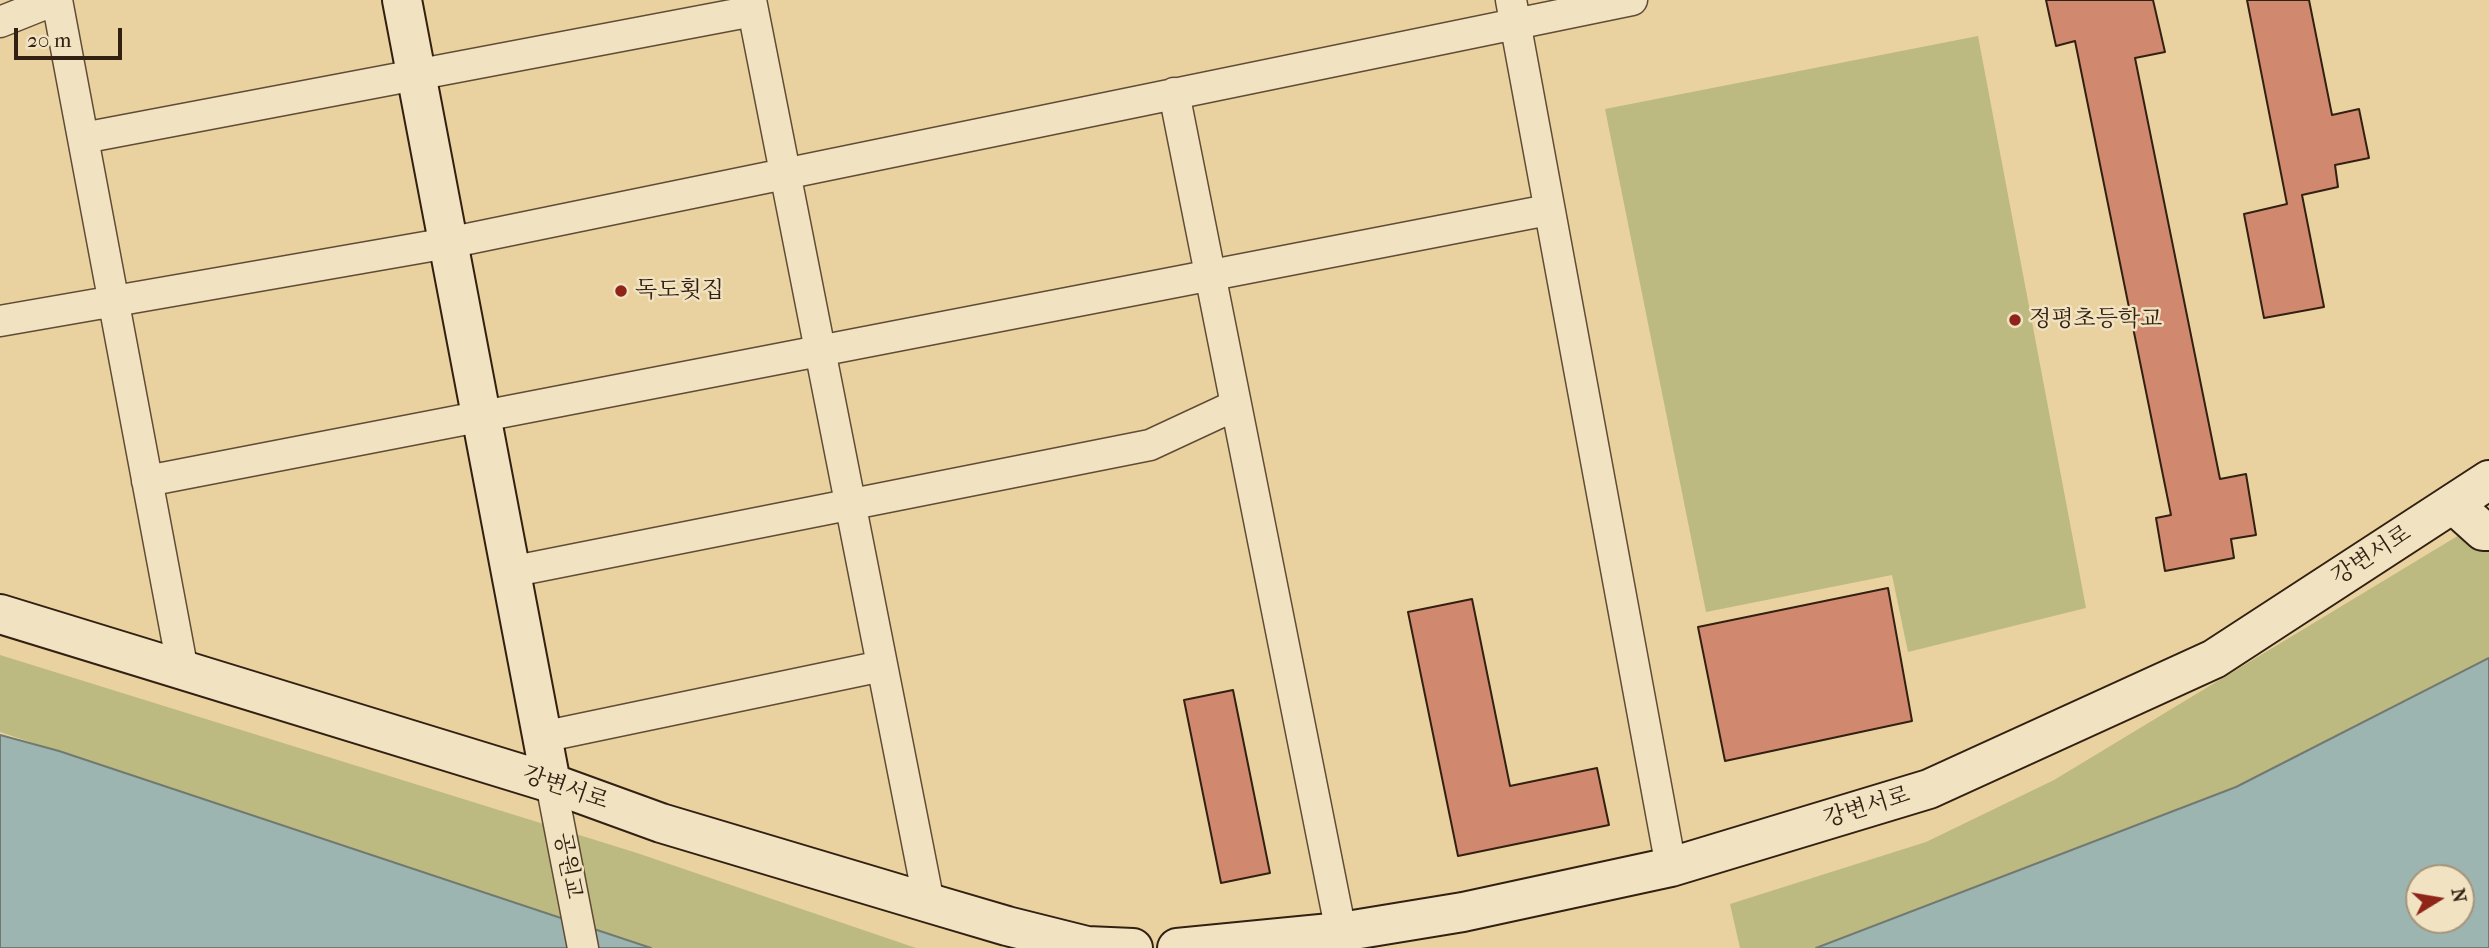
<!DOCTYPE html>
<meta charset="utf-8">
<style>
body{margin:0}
#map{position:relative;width:2489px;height:948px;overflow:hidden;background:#e9d2a0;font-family:"IM FELL French Canon",serif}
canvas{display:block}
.north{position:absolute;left:2405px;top:864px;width:70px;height:70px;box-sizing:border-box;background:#f1e2c1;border:2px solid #a5947b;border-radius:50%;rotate:79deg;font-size:19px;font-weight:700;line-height:28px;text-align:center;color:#322012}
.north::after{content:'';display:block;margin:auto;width:24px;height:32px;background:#8f2418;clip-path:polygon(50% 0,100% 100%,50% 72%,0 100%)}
.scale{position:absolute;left:14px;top:28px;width:108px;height:32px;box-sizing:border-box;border:4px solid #322012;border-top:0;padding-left:9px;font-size:21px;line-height:24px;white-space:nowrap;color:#322012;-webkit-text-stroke:5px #f1e2c1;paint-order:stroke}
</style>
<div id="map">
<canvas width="2489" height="948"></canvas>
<div class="north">N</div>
<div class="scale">20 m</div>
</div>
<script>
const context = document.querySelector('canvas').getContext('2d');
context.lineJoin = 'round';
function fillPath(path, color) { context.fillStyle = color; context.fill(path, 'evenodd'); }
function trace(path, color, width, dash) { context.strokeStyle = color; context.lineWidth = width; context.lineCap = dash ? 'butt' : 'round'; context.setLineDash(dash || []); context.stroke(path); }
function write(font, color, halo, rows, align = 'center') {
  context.font = font + ' "IM FELL French Canon","Noto Serif KR",serif'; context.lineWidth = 5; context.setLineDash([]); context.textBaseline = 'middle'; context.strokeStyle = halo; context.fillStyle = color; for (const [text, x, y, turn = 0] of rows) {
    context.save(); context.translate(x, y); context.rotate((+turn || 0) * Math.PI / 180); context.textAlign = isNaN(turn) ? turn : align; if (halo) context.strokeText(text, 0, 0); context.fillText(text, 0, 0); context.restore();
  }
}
fillPath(new Path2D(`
 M1978,36l108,572 -178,44 -16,-77 -186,37 -101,-503z
 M2489,517v145l-283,139 -278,108 -114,39h-74l-10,-44 196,-62 128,-62z
 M0,655l637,198 279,95h-268l-648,-216z`), '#bcba80');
const water = new Path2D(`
 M2489,658v290h-673l420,-161zM2461,878v42h-42v-42z
 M0,735l59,16 592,197h-651z`);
fillPath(water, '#9db5b1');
trace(water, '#727971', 2);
const building = new Path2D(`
 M2046,0h107l12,52 -30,6 85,421 26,-5 10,61 -25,4 3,19 -69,13 -9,-53 15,-3 -96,-474 -19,5z
 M2247,0h62l23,115 27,-6 10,49 -34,7 3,22 -36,8 22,112 -60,11 -20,-104 43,-10z
 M1888,588l24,133 -187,40 -27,-134z
 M1472,599l38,187 87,-18 12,57 -151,31 -50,-244z
 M1233,690l37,183 -49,10 -37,-183z`);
fillPath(building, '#d0896f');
trace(building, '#322012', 2);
const street = new Path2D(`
 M57,0l126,671
 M751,0l178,903
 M1511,0l160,867
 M0,22l55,-22
 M1174,93l167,839
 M83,138l670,-127
 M0,321l448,-78 1184,-243
 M147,481l1401,-271
 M510,572l640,-127 86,-40
 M542,737l340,-71
 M551,783l32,165`);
const secondary = new Path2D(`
 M402,0l149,783
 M2453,504l30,27h6
 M0,614l551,169 110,40 268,80 78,23 80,20 46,2
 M1177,948l164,-16 122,-20 208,-45 258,-78 285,-130 275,-179`);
trace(street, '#604c36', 33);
trace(secondary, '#322012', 42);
trace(street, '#f1e2c1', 30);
trace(secondary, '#f1e2c1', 38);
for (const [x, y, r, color] of [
 [621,291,7,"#8f2418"],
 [2015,320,7,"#8f2418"]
]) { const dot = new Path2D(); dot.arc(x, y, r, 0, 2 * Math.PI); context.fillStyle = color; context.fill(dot); trace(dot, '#f1e2c1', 2.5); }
write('23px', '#322012', '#f1e2c1', [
 ["독도횟집",635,291],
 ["정평초등학교",2029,320]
], 'left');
write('23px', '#322012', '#f1e2c1', [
 ["강변서로",2372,556,-33],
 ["강변서로",565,789,19],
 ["강변서로",1867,808,-17],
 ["공원교",567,866,79]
]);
</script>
